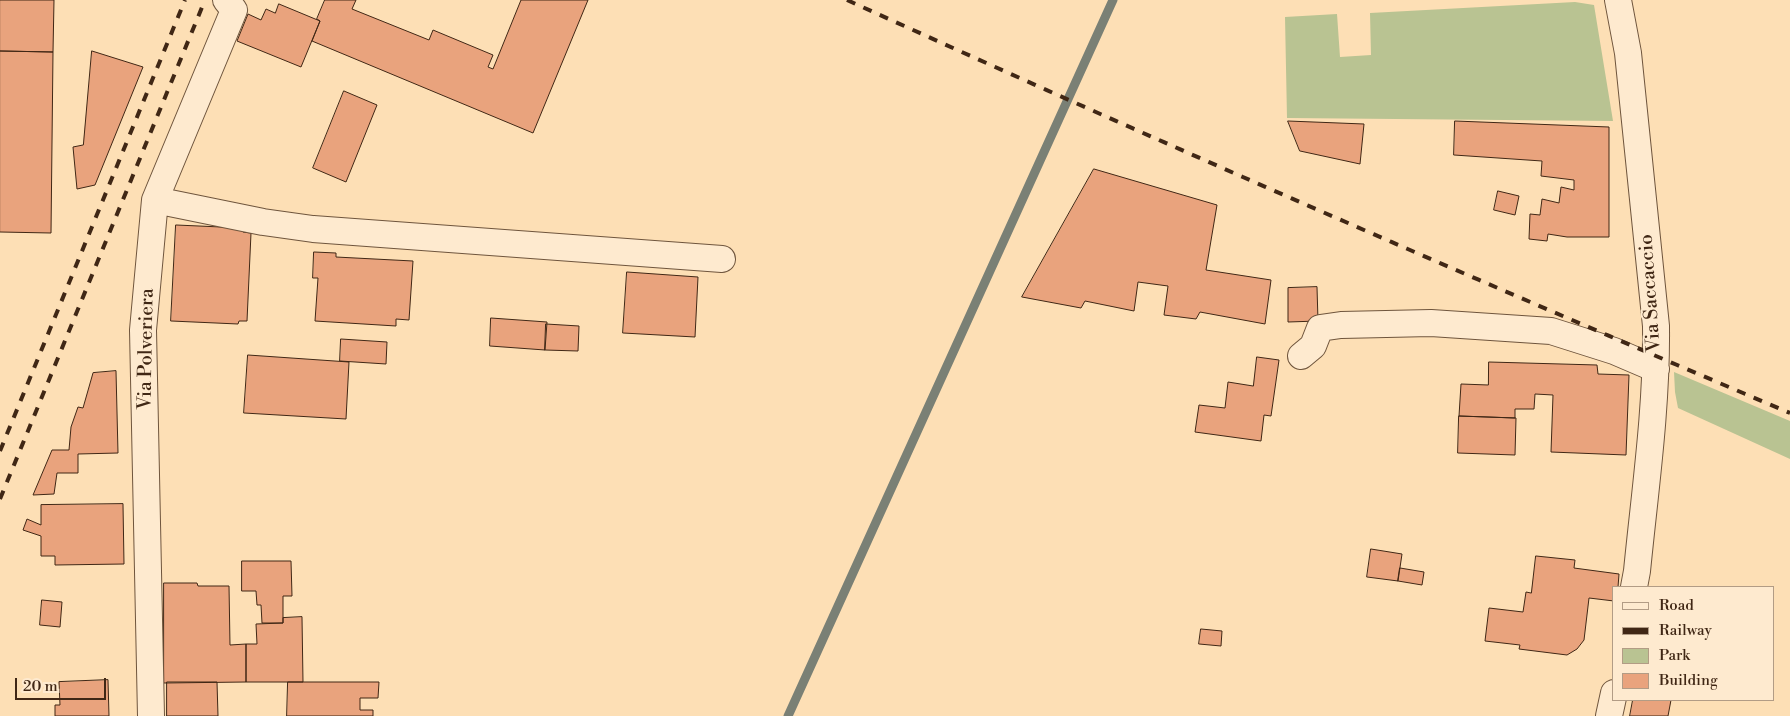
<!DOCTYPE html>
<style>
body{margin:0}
#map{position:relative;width:1790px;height:716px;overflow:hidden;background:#fddfb5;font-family:"Libre Bodoni",serif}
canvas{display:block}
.legend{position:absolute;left:1612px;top:586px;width:162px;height:115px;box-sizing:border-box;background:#feeacf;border:1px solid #b29c85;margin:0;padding:6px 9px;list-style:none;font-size:15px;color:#402715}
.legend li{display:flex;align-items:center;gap:10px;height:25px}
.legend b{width:25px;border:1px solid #b29c85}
.scale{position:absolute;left:15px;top:678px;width:91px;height:22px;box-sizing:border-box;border:2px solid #402715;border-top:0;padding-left:6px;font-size:15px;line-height:18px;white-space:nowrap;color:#402715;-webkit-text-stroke:4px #feeacf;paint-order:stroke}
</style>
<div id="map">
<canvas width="1790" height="716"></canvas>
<ul class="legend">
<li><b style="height:6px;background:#feeacf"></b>Road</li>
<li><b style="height:6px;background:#402715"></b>Railway</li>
<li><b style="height:14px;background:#b9c392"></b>Park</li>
<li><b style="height:14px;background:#e9a37d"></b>Building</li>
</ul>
<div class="scale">20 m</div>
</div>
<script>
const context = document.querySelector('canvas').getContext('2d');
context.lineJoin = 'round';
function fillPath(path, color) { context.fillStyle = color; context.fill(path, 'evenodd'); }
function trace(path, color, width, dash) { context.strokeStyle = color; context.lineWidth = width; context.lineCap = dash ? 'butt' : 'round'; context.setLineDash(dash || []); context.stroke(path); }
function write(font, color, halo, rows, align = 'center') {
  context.font = font + ' "Libre Bodoni",serif'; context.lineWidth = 4; context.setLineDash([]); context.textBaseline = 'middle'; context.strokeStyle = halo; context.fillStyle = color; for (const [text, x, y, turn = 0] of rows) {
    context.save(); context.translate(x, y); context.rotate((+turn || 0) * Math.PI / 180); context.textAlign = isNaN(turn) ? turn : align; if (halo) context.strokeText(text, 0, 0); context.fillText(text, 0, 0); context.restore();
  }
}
fillPath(new Path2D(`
 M1575,2l19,3 19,116 -326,-3 -2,-101 52,-3 3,43 31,-2 -1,-42z
 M1674,372l116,49v38l-112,-51 -3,-16z`), '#b9c392');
trace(new Path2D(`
 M788,716l325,-716`), '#7a8075', 9);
const building = new Path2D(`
 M0,0h54l-1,52 -53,-1z
 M325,0h31l-4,9 77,31 4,-10 60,25 -5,12 5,2 28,-69h67l-55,133 -221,-92 8,-20 -3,-2z
 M279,4l41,17 -19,46 -64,-26 11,-27 13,6 5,-11 9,4z
 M0,51l53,1 -2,181 -51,-1z
 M92,51l51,16 -48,118 -18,4 -4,-42 10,-2z
 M344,91l33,14 -31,77 -33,-14z
 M1288,121l76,3 -4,40 -60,-13z
 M1455,121l154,6v110h-42l-19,-3 -1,7 -18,-2 1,-25 10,1 2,-16 17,4 2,-16 13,3v-10l-33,-4 1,-15 -88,-6z
 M1094,169l123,36 -11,65 65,10 -6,44 -65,-12 -4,7 -32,-4 4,-29 -30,-4 -4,29 -49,-10 -4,7 -59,-11z
 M1498,191l21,5 -4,19 -21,-5z
 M176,225l68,3 -1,4 8,1 -4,88h-8l-1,3 -67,-3z
 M314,252l22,1v4l77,4 -4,59 -13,-1v7l-81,-5 3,-43h-5z
 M627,272l71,5 -3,60 -72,-4z
 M1317,287l1,34 -30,1v-34z
 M491,318l56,4 -2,28 -55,-4z
 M546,324l33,2 -1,25 -33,-1z
 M341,339l46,3 -1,22 -46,-3z
 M248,355l101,7 -3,57 -102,-6z
 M1257,357l22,3 -8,56 -7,-1 -3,26 -66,-9 4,-27 26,3 3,-26 25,4z
 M1489,362l108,3 1,9 31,1 -3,80 -75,-3 2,-57 -18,-1 -1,15h-19v9l-56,-2 2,-32 27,1z
 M116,371l2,82 -40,1v19h-21l-3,21 -21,1 19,-45h17l2,-23 7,-20 5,1 10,-35z
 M1459,416l57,2 -1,37 -57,-2z
 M123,504l1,60 -69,1v-9h-14v-20l-18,-6 4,-11 14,6v-20z
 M1371,549l31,5 -4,27 -31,-4z
 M1536,556l39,4 -1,8 45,6 -1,13h-4v14l-25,-3 -5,42 -7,9 -10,6 -48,-6 1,-4 -35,-4 4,-33 34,4 3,-20 5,1z
 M242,561h49l1,35h-9v27h-21l-1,-18h-4l-1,-14h-14z
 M1400,568l24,4 -2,13 -24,-4z
 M164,583h33l1,3h31l1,59 16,-1v38l-82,1z
 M42,600l20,2 -2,25 -20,-2z
 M302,617l1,65h-57v-38h11l-1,-20 27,-1v-5z
 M1201,629l21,2 -1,15 -22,-2z
 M108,680l1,36h-54v-11h5l-1,-23z
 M167,682h50l1,34h-51z
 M288,682h91l-1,16h-18v12h13v6h-86z
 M1633,700h38l-3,16h-38z`);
fillPath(building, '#e9a37d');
trace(building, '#402715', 1);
const minor = new Path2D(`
 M1618,0l10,53 28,273c1,82 -11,164 -19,245l-3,16
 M155,200l108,22 50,7 409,30
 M1301,356l12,-10 7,-18 21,-3 90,-2 120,8 63,20 42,18
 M151,716l-8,-386 12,-130 79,-190 -8,-10
 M1609,716l5,-23`);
trace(minor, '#6f553d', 28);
trace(minor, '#feeacf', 26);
trace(new Path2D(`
 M847,0c312,142 627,279 943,413
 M0,451l185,-451
 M0,499l205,-499`), '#402715', 4, [9, 9]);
write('19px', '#402715', '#feeacf', [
 ["Via Saccaccio",1651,293,-94],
 ["Via Polveriera",147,349,-89]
]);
</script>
